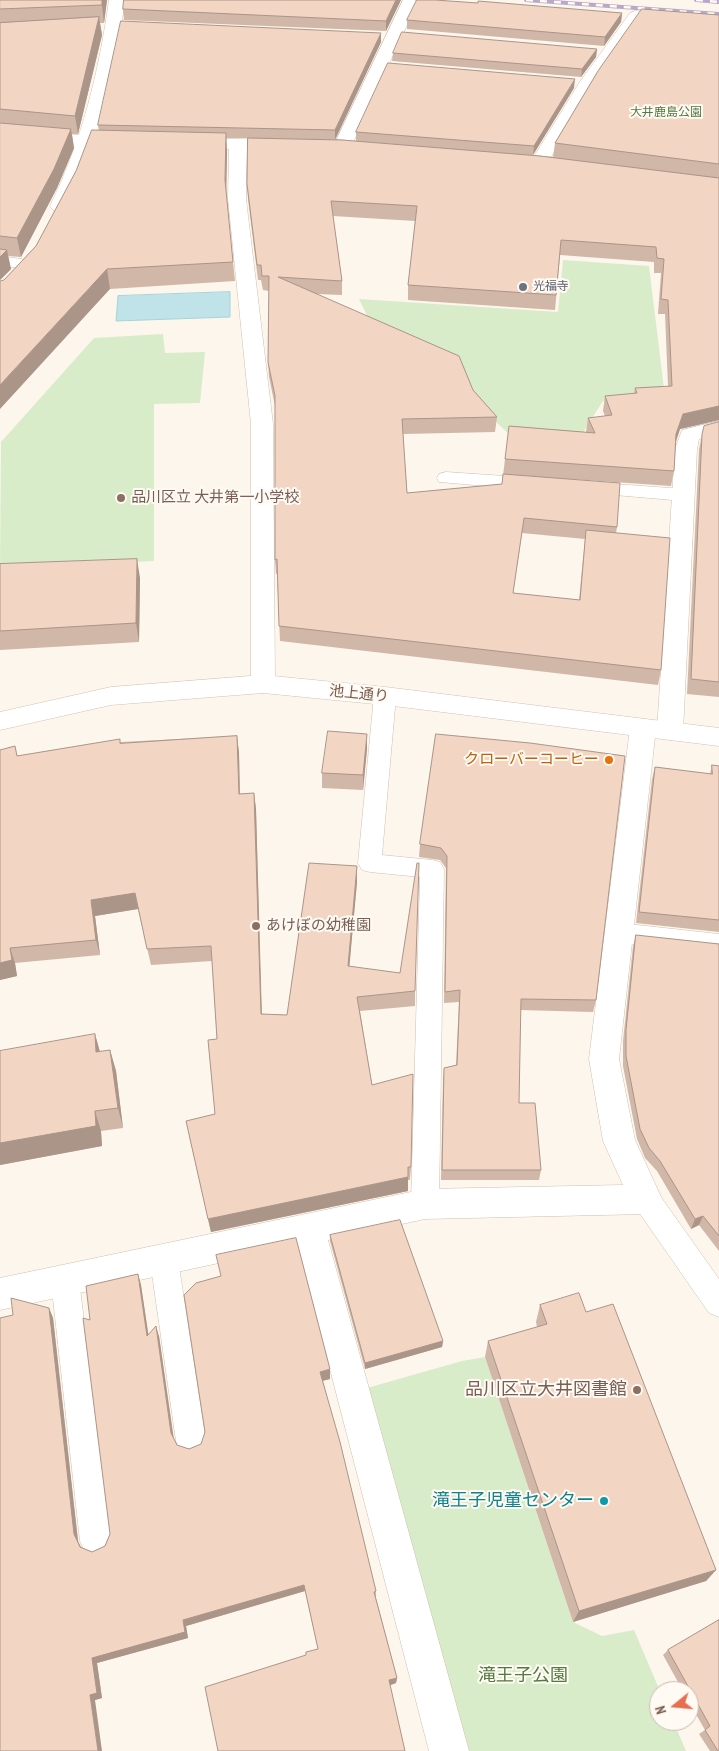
<!DOCTYPE html>
<meta charset="utf-8">
<style>
body{margin:0}
#map{position:relative;width:719px;height:1751px;overflow:hidden;background:#fdf6ec;font-family:"PT Sans Narrow",sans-serif}
canvas{display:block}
.north{position:absolute;left:649px;top:1681px;width:50px;height:50px;box-sizing:border-box;background:#fffaf3;border:1px solid #cabbb1;border-radius:50%;rotate:253deg;font-size:14px;font-weight:700;line-height:20px;text-align:center;color:#7a5c4d}
.north::after{content:'';display:block;margin:auto;width:18px;height:22px;background:#e76f51;clip-path:polygon(50% 0,100% 100%,50% 72%,0 100%)}
</style>
<div id="map">
<canvas width="719" height="1751"></canvas>
<div class="north">N</div>
</div>
<script>
const context = document.querySelector('canvas').getContext('2d');
context.lineJoin = 'round';
function fillPath(path, color) { context.fillStyle = color; context.fill(path, 'evenodd'); }
function trace(path, color, width, dash) { context.strokeStyle = color; context.lineWidth = width; context.lineCap = dash ? 'butt' : 'round'; context.setLineDash(dash || []); context.stroke(path); }
function write(font, color, halo, rows, align = 'center') {
  context.font = font + ' "PT Sans Narrow","Noto Sans JP",sans-serif'; context.lineWidth = 4; context.setLineDash([]); context.textBaseline = 'middle'; context.strokeStyle = halo; context.fillStyle = color; for (const [text, x, y, turn = 0] of rows) {
    context.save(); context.translate(x, y); context.rotate((+turn || 0) * Math.PI / 180); context.textAlign = isNaN(turn) ? turn : align; if (halo) context.strokeText(text, 0, 0); context.fillText(text, 0, 0); context.restore();
  }
}
fillPath(new Path2D(`
 M563,260l86,6 16,131 -62,4 -26,41 -65,-5 -35,-33 -102,-72 -16,-33 199,13z
 M163,334l2,19 40,-1 -5,51 -46,1v157l-154,8 1,-127 93,-104z
 M485,1357l88,265 29,14 32,-6 26,61 -1,30h14l13,30h-221l-98,-363 95,-27z`), '#d8ecc9');
const water = new Path2D(`
 M230,292v25l-114,4 2,-25z`);
fillPath(water, '#bfe3e8');
trace(water, '#a5d3da', 1);
const lane = new Path2D(`
 M0,256l35,5 2,3 -2,3 -6,2 -29,-3z
 M446,472l88,6 7,2 2,4 -2,4 -7,2 -95,-8 -2,-4 2,-4z
 M587,482l97,7 7,2 3,4 -3,4 -7,2 -104,-9 -3,-4 3,-4z
 M385,688l8,2 3,6 -14,159 50,5 8,2 4,7 -5,335 -4,9 -10,4 -10,-4 -4,-9 9,-327 -50,-5 -8,-2 -4,-7 16,-167 3,-6z
 M619,923l100,11v20l-100,-11 -9,-3 -3,-7 3,-7z
 M646,1186l10,4 63,89v38l-10,-4 -73,-105 -4,-9 4,-9z
 M164,1246l10,4 4,10 28,181 -4,11 -11,4 -11,-4 -4,-11 -26,-181 4,-10z
 M65,1267l10,4 4,10 33,260 -5,11 -11,5 -11,-5 -5,-11 -29,-260 4,-10z`);
const street = new Path2D(`
 M403,0h12l2,3 -66,144 -3,4 -6,1 -6,-1 -3,-4z
 M635,11l84,6v10l-80,-6 -44,63 -50,83 -6,1 -6,-1 -3,-4 49,-80 51,-70z
 M0,129l121,9 3,4 -3,4c-29,7 -89,-4 -121,-7z
 M190,138l95,2 6,1 3,4 -3,4 -6,1 -38,-1 -1,50 27,225 2,260 -3,6 -9,3 -9,-3 -3,-6v-260l-23,-225 1,-50 -45,-2 -3,-4 3,-4z
 M719,421v14l-20,4 -2,10 -14,282 -4,7 -9,2 -9,-2 -4,-7 18,-282 7,-19z
 M643,719l9,2 4,7 -37,331 16,81 27,59 -5,11 -11,4 -221,5 -97,21 141,511h-40l-131,-505 -298,64v-32l425,-89 198,-4 -20,-44 -14,-82 41,-331 4,-7z`);
const secondary = new Path2D(`
 M109,0h16c-10,72 -26,141 -57,206l-3,4 -6,1 -6,-1 -3,-4c32,-65 49,-134 59,-206z
 M263,675l122,12 334,41v18l-334,-41 -122,-12 -152,12 -111,25v-18l111,-25z`);
trace(lane, '#d1beb0', 1);
trace(street, '#d1beb0', 1);
trace(secondary, '#d6c0b0', 1);
fillPath(lane, '#fff');
fillPath(street, '#fff');
fillPath(secondary, '#fff');
const rail = new Path2D(`
 M526,0l193,14
 M696,0l23,2`);
trace(rail, '#b9a8c9', 4);
trace(rail, '#fffaf3', 2.5, [7]);
fillPath(new Path2D(`
 M0,0h107l-3,23h-4l2,12 -24,99h-6l2,14 -17,40 -36,69 -13,-1 3,13 -11,11z
 M124,0h277l-15,31 -262,-11 -1,-11z
 M622,13l-1,9 -17,24 -197,-17v-9z
 M719,15v405l-39,9 -4,13 -2,29 -3,15 -100,-7 46,48 -1,6 45,137 -3,15 -378,-44 -3,-67h-1l-1,-14v-154l-6,-29 -1,-15 1,-71 -6,-1 -2,-10h-3l-10,-81 -1,-15 1,-46h-22l1,14 -1,43 9,86 -125,8 -106,-9 32,-34 63,-116 -1,-5 283,-83 -46,97 21,2v-9l218,-44 -41,67 20,2 2,-14zM333,216l82,5 -7,64v15l147,10 5,-55 94,7v11h7l-3,41h7l3,72 -33,2 -1,6 -29,2 -2,15 2,5 -17,2 -2,14 -77,-6 -7,58 -95,9 -4,-59 92,-2 2,-15 -24,-27 -156,-96 25,1v-14zM522,533l63,6 -6,61 -66,-7z
 M597,49l-1,8 -15,20 -189,-16 1,-8z
 M719,422v275l-32,-3 12,-245 5,-23z
 M0,564l140,14 -1,64 -139,8z
 M436,734l160,266 -3,12 -73,-2 -1,93 22,67 -2,10h-98l2,-100 1,-12 12,-3 3,-63 -15,1 2,-135 -6,-8 -21,-3 1,-13z
 M237,736l2,17 1,41 14,-1 2,16 6,205 25,1 70,-149v16l-8,85 66,24v15l-55,5 12,74 39,82 -1,13h-2v11l-197,41 -22,-97 26,-21 2,-75 -5,-78 -61,4 -13,-56 -43,7 5,39 -85,8 2,13 -17,4v-230l15,-4 2,10 104,-14z
 M367,749l-4,41 -41,-2v-15z
 M712,765l7,1v166l-83,-9 16,-144 3,-12 55,7z
 M636,935l83,9v307l-20,-26 -8,4 -34,-58 -12,-13 -8,-19 -14,-73v-25l10,-95z
 M95,1034l5,18 10,-2 6,21 7,57 -22,3 1,15 -102,19z
 M330,1235l113,106 -1,6 -77,22 -35,-128z
 M138,1274l3,11 7,49 11,2 15,103 3,6 12,4 12,-5 129,-75v10l-7,2 53,210v7l21,80 -1,5 -6,2 -84,-30 12,-6 -13,-58 -119,35 2,12 -91,25 5,35 -7,2 -95,51 49,-443 4,10 25,223 3,6 11,5 13,-6 5,-12 -20,-214z
 M540,1305l46,7 130,258 -10,11 -133,41 -88,-265 3,-16 49,-14 -1,-5z
 M719,1620v131h-9l-11,-17 6,-4 -16,-28v-11h-6l-20,-36 5,-5z`), '#d1b7a8');
fillPath(new Path2D(`
 M102,0h5l-3,23 -2,-18z
 M396,0h5l-15,31v-10z
 M622,13l-1,9 -17,24 1,-9z
 M99,17l3,18 -24,99 -3,-18z
 M381,33v9l-46,98v-10z
 M597,49l-1,8 -15,20 1,-8z
 M575,79l-1,9 -41,67 1,-9z
 M71,129l3,19 -17,40 -36,69 -4,-19z
 M226,133l1,19 -1,47 -1,-19z
 M7,250l4,19 -11,11v-23z
 M107,269l3,20 -110,120v-24z
 M719,406v14l-39,9 -7,20 3,-15 7,-20z
 M137,559l3,19 -1,64 -3,-19z
 M367,734v15l-4,41v-15z
 M237,736l2,17 1,57 -1,-16z
 M254,793l2,16 6,220 -1,-15z
 M357,866v16l-9,100v-16z
 M135,893l3,16 -43,7 5,39 -4,-15 -5,-40z
 M10,948l5,15 2,13 -17,4v-17z
 M95,1034l6,22 -5,-4z
 M110,1050l6,21 7,57 -5,-20z
 M95,1111l6,20 1,15 -102,19v-22z
 M408,1177v14l-197,41 -3,-13z
 M703,1216l-4,9 -8,4 4,-10z
 M138,1274l3,11 9,60 -3,-9z
 M49,1308l4,10 25,223 6,13 -10,-20z
 M156,1326l3,10 15,106 -3,-9z
 M443,1341l-1,6 -77,22v-6z
 M330,1369v10l-9,2 -1,-9z
 M716,1570l-10,11 -133,41 6,-11z
 M304,1585l1,6 -119,35 2,12 -91,25 5,35 -7,2 7,51h-4l-8,-56 2,-37 91,-38z
 M397,1678l-1,5 -8,3 1,-6z`), '#aa9588');
const building = new Path2D(`
 M0,0h102v5l-102,4z
 M124,0h272l-10,21 -263,-12z
 M417,0h18l43,3v-2l144,12 -17,24 -198,-17z
 M642,9l77,6v149l-164,-21 43,-72z
 M99,17l-24,99 -75,-7v-86z
 M121,21l260,12 -46,97 -237,-5z
 M402,32l195,17 -15,20 -189,-16z
 M388,63l187,16 -41,67 -178,-14z
 M0,123l71,6 -17,40 -37,69 -17,-2z
 M92,130l134,3 -1,47 8,82 -126,7 -107,116v-104l4,-1 32,-34 40,-75z
 M248,138l94,2 198,16 179,22v228l-36,8 -7,20 -2,37 -169,-12 4,-33 86,7 -7,-15 24,-3 -7,-19 32,-3 -2,-5 37,-2 -4,-86 -7,-1 3,-40 -7,-1 -1,-11 -95,-7 -5,55 -148,-10 9,-79 -86,-5 11,80 -64,-4 181,79 14,34 24,27 -95,2 5,74 95,-9 1,-10 117,9 -3,44 -93,-9 -11,75 67,7 6,-70 84,8 -9,132 -382,-44 -2,-67 -2,1v-164l-7,-34 1,-86h-7l-1,-11h-4l-10,-81z
 M0,249l7,1 -7,7z
 M719,422v260l-28,-3 11,-245 2,-8z
 M137,559l-1,64 -136,8v-67z
 M328,731l39,3 -4,41 -41,-2z
 M436,734l94,9 95,13 -29,244 -75,-1 -2,104h16l6,67h-99l2,-102 13,-3 3,-75 -15,2 2,-136 -6,-8 -21,-4z
 M237,736l2,58 15,-1 7,221 26,1 22,-152 48,3 -9,100 52,7 17,-110h2l-4,128 -58,6 15,88 41,-11 -2,93h-3v10l-200,42 -22,-98 29,-7 -7,-74 9,-1 -6,-93 -64,3 -12,-56 -44,7 5,40 -86,8 2,12 -12,3v-213l15,-4 2,10 103,-17v4z
 M712,765l7,1v154l-80,-8 16,-145 57,7z
 M636,935l83,9v292l-16,-20 -8,3 -35,-58 -11,-13 -9,-19 -14,-73v-26z
 M95,1034l1,18 14,-2 8,58 -23,3 1,15 -96,17v-92z
 M400,1220l43,121 -78,22 -35,-128z
 M296,1238l34,131 -10,3 20,70 36,149 -2,1 23,86 -8,2 16,71h-187l-13,-64 101,-32v-3l12,-3 -14,-64 -121,35 2,12 -93,26 5,35 -7,2 8,56h-98v-433l13,-3 -2,-17 38,10 25,226 6,13 12,5 13,-6 5,-12 -27,-216 7,2 -4,-34 52,-12 9,62 9,-10 15,107 6,12 12,4 12,-5 4,-12 -21,-137 12,-12 25,-7 -5,-21z
 M579,1293l7,19 27,-8 103,266 -137,41 -91,-270 59,-17 -7,-19z
 M719,1620v131h-1l-13,-21 5,-4 -42,-76z`);
fillPath(building, '#f3d5c3');
trace(building, '#aa9588', 1);
for (const [x, y, r, color] of [
 [523,287,5,"#6b7280"],
 [121,498,5,"#8d6e63"],
 [609,760,5,"#e8710a"],
 [256,926,5,"#8d6e63"],
 [637,1390,5,"#8d6e63"],
 [604,1501,5,"#0f9aa8"]
]) { const dot = new Path2D(); dot.arc(x, y, r, 0, 2 * Math.PI); context.fillStyle = color; context.fill(dot); trace(dot, '#fffaf3', 2); }
write('12px', '#537a41', '#fffaf3', [
 ["大井鹿島公園",666,113]
]);
write('12px', '#5b616d', '#fffaf3', [
 ["光福寺",533,287]
], 'left');
write('15px', '#785e54', '#fffaf3', [
 ["品川区立 大井第一小学校",131,498],
 ["あけぼの幼稚園",266,926]
], 'left');
write('15px', '#7a5c4d', '#fffaf3', [
 ["池上通り",359,694,6]
]);
write('15px', '#c56008', '#fffaf3', [
 ["クローバーコーヒー",599,760]
], 'right');
write('18px', '#785e54', '#fffaf3', [
 ["品川区立大井図書館",627,1390]
], 'right');
write('18px', '#0d838f', '#fffaf3', [
 ["滝王子児童センター",594,1501]
], 'right');
write('18px', '#537a41', '#fffaf3', [
 ["滝王子公園",523,1676]
]);
</script>
